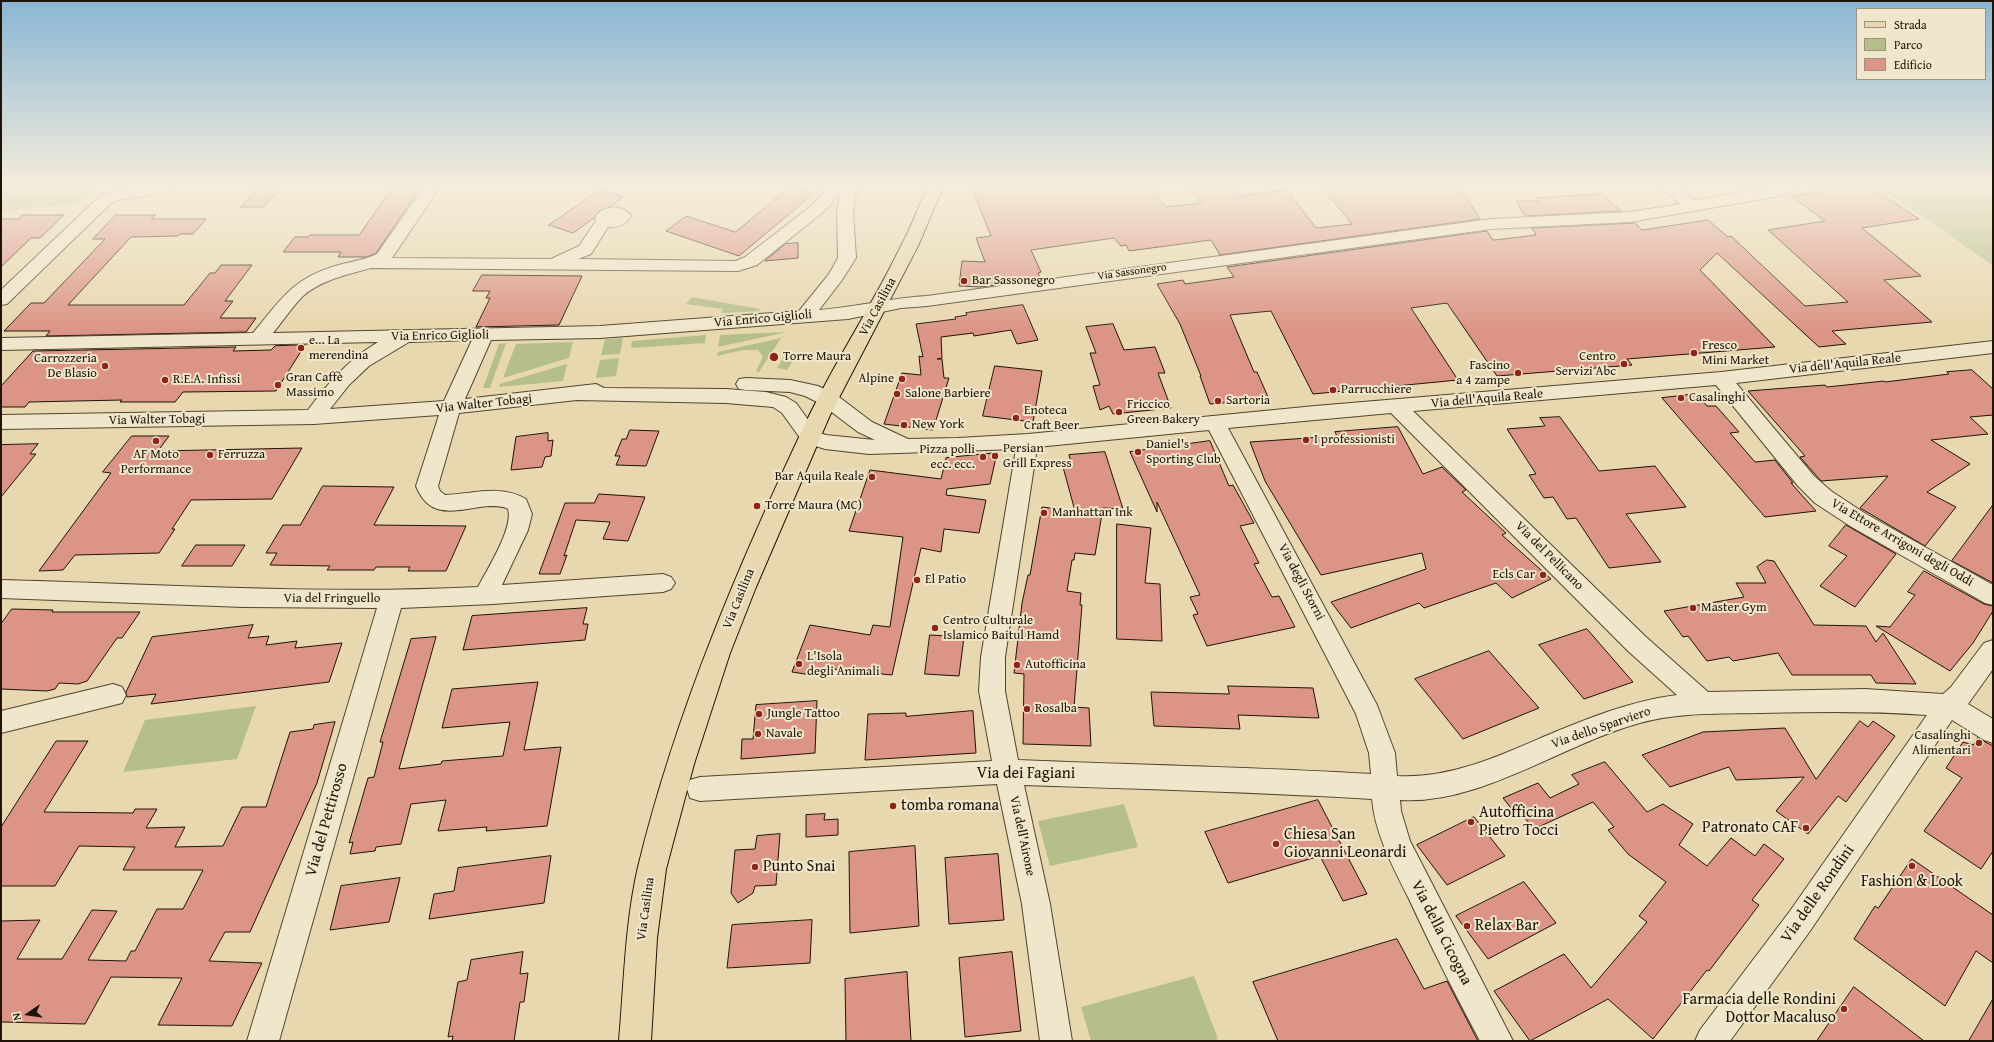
<!DOCTYPE html>
<meta charset="utf-8">
<style>
body{margin:0}
#map{position:relative;width:1994px;height:1042px;overflow:hidden;background:#e8d8af;font-family:"Gentium Book Plus",serif}
canvas{display:block}
.frame{position:absolute;inset:0;border:2px solid #1f1407;pointer-events:none}
.legend{position:absolute;left:1856px;top:8px;width:130px;height:72px;box-sizing:border-box;background:#f0e6cb;border:1px solid #9c927d;margin:0;padding:5px 7px;list-style:none;font-size:12px;color:#1f1407}
.legend li{display:flex;align-items:center;gap:8px;height:20px}
.legend b{width:20px;border:1px solid #9c927d}
.north{position:absolute;left:8px;top:994px;width:40px;height:40px;-webkit-text-stroke:3px #f0e6cb;paint-order:stroke;rotate:257deg;font-size:11px;font-weight:700;line-height:16px;text-align:center;color:#1f1407}
.north::after{content:'';display:block;margin:auto;width:14px;height:18px;background:#1f1407;clip-path:polygon(50% 0,100% 100%,50% 72%,0 100%)}
</style>
<div id="map">
<canvas width="1994" height="1042"></canvas>
<div class="frame"></div>
<ul class="legend">
<li><b style="height:5px;background:#e8d8af"></b>Strada</li>
<li><b style="height:11px;background:#b5bf8b"></b>Parco</li>
<li><b style="height:11px;background:#db9486"></b>Edificio</li>
</ul>
<div class="north">N</div>
</div>
<script>
const context = document.querySelector('canvas').getContext('2d');
context.lineJoin = 'round';
function fillPath(path, color) { context.fillStyle = color; context.fill(path, 'evenodd'); }
function trace(path, color, width, dash) { context.strokeStyle = color; context.lineWidth = width; context.lineCap = dash ? 'butt' : 'round'; context.setLineDash(dash || []); context.stroke(path); }
function write(font, color, halo, rows, align = 'center') {
  context.font = font + ' "Gentium Book Plus",serif'; context.lineWidth = 4; context.setLineDash([]); context.textBaseline = 'middle'; context.strokeStyle = halo; context.fillStyle = color; for (const [text, x, y, turn = 0] of rows) {
    context.save(); context.translate(x, y); context.rotate((+turn || 0) * Math.PI / 180); context.textAlign = isNaN(turn) ? turn : align; if (halo) context.strokeText(text, 0, 0); context.fillText(text, 0, 0); context.restore();
  }
}
fillPath(new Path2D(`
 M1,187h124l-31,5 -19,12 -74,7z
 M1876,187h117v79l-62,-44z
 M692,297l67,12 1,2 -39,2 2,-4 -37,-5z
 M787,332l-69,15 2,-12z
 M706,335l-1,8 -74,5 1,-7z
 M623,338l-3,16 -19,1 4,-16z
 M781,338l-22,34 -3,-1 7,-14 -5,-7h-15l-26,6 1,-4z
 M573,342l-4,16 -66,20 13,-34z
 M506,343l-16,45h-7l16,-44z
 M787,352l10,2 -10,16 -10,-2z
 M619,358l-3,18 -20,2 4,-18z
 M567,364l-4,17 -64,6 1,-3z
 M256,706l-19,53 -114,13 22,-52z
 M1124,804l14,43 -88,19 -12,-45z
 M1194,976l24,63 -6,2h-121l-10,-34z`), '#b5bf8b');
const building = new Path2D(`
 M259,187h23l-18,20h-23z
 M393,187h28l-45,66 -9,4h-29l3,-5h-58l12,-15h13l2,-2h49z
 M790,187l23,7 -74,62 -73,-25 20,-15 49,16z
 M993,187h160l12,20 36,-4 -11,-16h42l7,9 48,-6 29,38 36,-4 -30,-37h138l20,32 -260,36 -9,-15 -82,11 -3,-6 -5,1 -7,-8 -83,12 10,22 -3,1 2,5 -59,9 -22,-1 3,-25 23,1 -9,-24 15,-2 -19,-47z
 M1811,187h60l48,32 -57,9 59,48 -37,4 48,42 -100,9 14,13 -27,3 -102,-94 -17,17 75,77 -148,12 5,6 -135,11 -50,-73 -36,5 47,72 -145,14 -42,-83 -41,4 24,57h3l12,27 -59,5 -10,-28h1l-21,-52 -23,-40 26,-4 2,4 49,-7 -7,-10 260,-36 6,9h2l41,-5 -4,-7 103,-5 7,7 66,-10 20,17 3,-1 74,70 43,-4 -80,-72 57,-9 -34,-25 27,-4z
 M600,190l23,7 -12,9 -13,6 -4,6 -21,15 -24,-8z
 M1602,194l19,17 -96,5 -9,-15h23l-3,-3z
 M22,215h42l-24,23h-9l-30,29v-48h18z
 M116,215h40l-5,4h55l-13,15h-13l-2,2 -47,1 -63,68h116l26,-32h5l6,-8h31l-27,36h8l-13,17h36l-10,14 -200,4 4,-5h-46l27,-28h13l61,-64h-12z
 M798,243v15l-33,3 20,-17z
 M482,275l100,1 -23,49 -83,2 14,-29h-4l4,-7h-17z
 M1023,305l15,35 -21,4 -6,-14 -37,6 -1,-3 -32,4 1,21 -5,1h5l2,19h5l-16,52 -49,-6 18,-51 19,2 -2,-19 4,1 -7,-33 40,-5 -1,-2 12,-2 -1,-2z
 M1113,324l11,26 31,-3 10,26h-7l13,35 -58,6 -4,-8 -9,4 -7,-24 7,-1 -10,-32h6l-10,-26z
 M305,345l-29,46 -93,1 -8,10h-55l2,-2 -93,2 -4,5h-24v-21l32,-35 203,-4 -3,4 38,-1 4,-4z
 M995,366l47,5 -9,51 -50,-6z
 M1972,370l21,19v26l-23,2 18,17 -57,6 39,24 -43,28 29,15 -31,39 -65,-38 28,-32 -67,5 -21,-24 5,-1 -57,-65 77,-6 2,2 57,-6 1,1 64,-8 -2,-2z
 M1697,394l10,12h9l23,26 -9,1 25,29 20,-2 18,23h-2l25,28 -51,6 -103,-119z
 M1560,417l39,54 56,-5 31,41 -60,7 35,48 -52,6 -33,-50 -9,1 -14,-22 -9,1 -15,-23 7,-1 -29,-45 38,-3 -5,-8z
 M1398,427l25,47 19,-7 24,23 -4,2 44,41 -4,2 49,44 -39,19 -16,-15 -72,25 -5,-5 -68,25 -20,-26 95,-33 -4,-16 -101,22 -56,-94 -15,-39 87,-6 -2,-4z
 M630,430l29,1 -13,35 -30,-1 4,-9h-5l7,-17h4z
 M548,433v8l5,-1 -2,16 -6,1 -3,10 -31,3 5,-33z
 M132,436h37l-11,15 144,-3 -30,51 -81,1 -19,29h3l-16,24 -84,2 -12,15 -24,1 72,-98 -8,-1z
 M1210,441l19,45 4,-1 21,38 -14,3 19,37 -5,1 18,33 7,-1 16,31 -88,19 -14,-31 5,-1 -8,-17 10,-2 -43,-93v10l-27,-60z
 M38,444l-8,10h6l-35,43v-52z
 M1105,452l18,57 -20,-1 -8,47 -20,-2 -1,7h-2l-5,31 14,2 -1,12h2l-8,102 15,1 2,38 -68,-2 1,-70 -10,-1 8,-70 6,-28h2l12,-68 33,4 -12,-44 9,-1 -3,-11z
 M997,453l-7,31 -43,5 -1,6 40,5 -7,33 -35,-4 -3,23 -20,-4 -29,127 -59,-6 -1,2 -14,-2v7l-26,-4 18,-47 60,10 3,-10 17,2 13,-90 -54,-6 21,-61 71,9 5,-21z
 M323,486l71,1 -20,38 92,1 -20,45h-38l2,-4h-34l-2,3h-47l3,-4 -60,-1 7,-12h-11l17,-28h17z
 M599,494l46,3 -17,44 -25,-2 7,-17 -34,-2 -12,36 3,-1 -7,19h-21l26,-71h29z
 M1993,505v78l-41,-22z
 M1117,524l34,4 -6,55 15,1 2,57 -45,-2z
 M1846,525l50,29 -41,53 -35,-21 27,-30 -18,-10z
 M196,545h49l-13,21h-50z
 M1767,560l7,1 40,64 52,1 10,16 7,-9 33,51 -40,-1 -5,-8h-79l-14,-22 -45,8 -4,-4 -22,4 -19,-25 -5,1 -19,-26 80,-14 -8,-14h30l-9,-16z
 M1924,571l60,33 9,2v5l-20,32 -23,28 -74,-45 14,1 25,-32 -7,-3z
 M587,608l-4,16h5l-3,16 -122,10 9,-34z
 M12,609l41,1 -1,2h88l-18,26h-5l-30,43 -9,3 -19,-1 -4,6 -8,2 -46,-2v-65z
 M253,625l-5,13 21,-2 -3,9 31,-4 -2,7 47,-5 -13,39 -178,22 5,-10 -29,3 -1,-5 26,-55z
 M1587,629l46,53 -49,17 -45,-54z
 M930,635l34,2 -5,39 -34,-2z
 M436,637l-37,132 42,-5 1,-3 61,-5 7,-34 -68,6 10,-39 86,-7 -14,68 37,-3 -14,79 -61,5 1,-4 -49,4 8,-31 -35,4 -10,40 -25,3 -1,4 -25,3 3,-12 -4,1 19,-65 6,-1 9,-35h-3l31,-103z
 M1489,651l50,57 -76,31 -48,-60z
 M1228,686l85,2 6,30 -81,-3 2,14 -86,-3 -3,-34 78,2z
 M817,701l-2,52 -74,6 1,-20h11l3,-34z
 M973,711l3,42 -111,7 3,-46 38,-1v3z
 M1860,721l8,6 5,-6 22,15 -49,66 -8,-6 -30,38 -32,-23 28,-34 -68,3 -7,-13 -59,20 -28,-32 61,-23 82,-4 31,51z
 M335,722l-18,61 -67,149h-25l-16,29 53,2 -30,63 -74,-1 24,-47 -71,-1 -26,47 -84,-2v-101l39,-1 -23,39h45l30,-49 25,1 -29,49 38,1 5,-10h4l22,-42h26l20,-39h-80l12,-23 -56,-1 -24,40h-54v-59l55,-86h32l-44,71 89,1 2,-4h22l-11,19 39,-1 -10,20 48,-1 19,-39h24l24,-75 23,-3 1,-4z
 M1978,738l15,8v105l-12,18 -57,-38 38,-53 -16,-10 17,-26 10,3z
 M1605,762l42,50 16,-8 30,20 -14,21 28,21 24,-28 24,18 9,-12 20,15 -32,41 7,5 -50,66 -2,-1 -54,69 -45,-40 -78,42 -36,-50 70,-37 27,34 56,-66 -8,-6 27,-34 -38,-28 -20,-24 6,-3 -21,-25 -59,27 -15,-18 -4,2 -12,-15 35,-15 12,15 29,-14 -7,-9z
 M1318,800l49,94 -24,7 -23,-45 -92,27 -23,-51z
 M825,814l-1,6 14,-1v16l-32,2v-22z
 M1474,817l31,39 -58,29 -30,-40z
 M780,834l-4,51 -21,1 -2,7 -15,10 -7,-10 4,-43 20,-1 2,-13z
 M915,846l4,80 -69,7 -1,-81z
 M998,854l6,66 -55,4 -4,-66z
 M551,856l-7,47 -115,16 5,-25 20,-3 4,-23z
 M1912,859l81,56v48l-17,-12 -31,55 -91,-67 21,-33 3,2z
 M400,878l-11,44 -59,8 11,-44z
 M1524,882l32,41 -68,36 -32,-43z
 M812,920l-2,43 -83,5 5,-43z
 M1397,939l27,50 23,-8 31,60h-200l-25,-59z
 M523,952l-3,22 8,-1 -4,29h-4l-6,39h-62l1,-5 -5,1 10,-55 9,-2 4,-20z
 M1012,952l9,79 -56,6 -6,-79z
 M907,972l4,69h-65l-1,-62z
 M1854,987l70,54h-107z
 M1993,999v42h-24z`);
fillPath(building, '#db9486');
trace(building, '#1f1407', 1);
const minor = new Path2D(`
 M143,187h34l-2,3 -6,2 -50,8 -8,3 -104,101 -6,1v-15l98,-93 16,-6z
 M424,187h16l-48,71 159,1 28,-13 17,-25 -1,-4c8,-12 28,-13 36,-1 -5,8 -12,12 -23,11l-17,27 -13,5 158,2 9,-4 65,-50 10,-10 6,-10h31l-4,25 3,46 -14,22 -23,30c37,-3 72,-12 108,-14l564,-77 139,-7 50,-8 -17,-14 -2,-3h17l17,13 82,-13h21l-2,3 -16,6 -150,26 -139,7 -564,77 -26,2 -53,11 -248,19 -109,2 -26,59 131,-15 8,4 122,1 40,3 20,5 10,6 21,29 9,3 49,5 -17,-8 -37,-28 -16,-8 -15,-4 -44,-2 -7,-1 -3,-5 3,-5 7,-1 44,2 28,6 17,8 37,28 36,17 50,-1 70,-4 287,-28 406,-34 272,-31v12l-257,30 78,93 17,15 35,23 127,71v20l-8,-2 -135,-77 -35,-23 -17,-17 -82,-101 -303,26 233,226 62,55 157,-3 78,5 8,-7 33,-44 9,-3v29l-25,35 25,15v24l-9,-3 -32,-20 -142,211 -80,110h-35l5,-11 90,-119 137,-196c-56,-4 -111,-3 -167,-2 -39,1 -81,-1 -120,10 -77,21 -159,82 -240,77l1,11 9,30 103,200h-33c-25,-47 -49,-94 -71,-142 -16,-32 -34,-65 -37,-100 -116,-7 -232,-10 -348,-14l26,119 22,137h-32l-18,-137 -25,-120 -297,17 -10,-3 -3,-9 3,-9 10,-3 292,-16 -13,-70 2,-34 35,-208 -147,5 -44,-5 -22,-7 -21,-29 -9,-6 -47,-4 -149,-3 -118,13 -21,73 2,5 5,4c28,-1 55,-11 81,4l6,15 -4,16 -26,55 161,-11 8,3 4,6 -4,6 -8,3 -170,12 -92,4 -122,433h-32l130,-433 -133,-1 -243,-9v-18c159,4 318,15 477,7 9,-17 36,-60 30,-78 -5,-3 -11,-3 -18,-3 -31,2 -59,17 -74,-20l23,-71 -125,9 -313,5v-14l307,-5c20,-27 41,-51 70,-68l-377,8v-12l252,-5c26,-31 38,-53 79,-66 15,-5 31,-6 45,-13zM841,189l-4,23 1,46 -9,16 -30,37 -199,15 -327,7c10,-12 19,-26 30,-37 18,-16 46,-22 68,-28l367,3 19,-6 65,-52 10,-10zM472,340l-28,61 -114,8 19,-24 20,-19 40,-24zM1391,413l237,238 49,44c-47,6 -91,24 -134,42 -46,20 -95,42 -146,39l-2,-23 -18,-48 -149,-277zM1209,430l147,284 13,39 2,21c-118,-7 -235,-9 -353,-14l-13,-69v-34l32,-210z
 M113,684l9,3 4,8 -4,8 -121,30v-22z`);
const major = new Path2D(`
 M927,187h16l-25,59 -88,169 -74,172 -26,66 -36,111 -28,105 -9,69 -6,103h-32c5,-57 6,-118 19,-174 38,-156 102,-306 171,-451 28,-58 64,-112 92,-170 10,-19 18,-39 26,-59z`);
trace(minor, '#514531', 2);
trace(major, '#1f1407', 2);
fillPath(minor, '#f0e6cb');
fillPath(major, '#e8d8af');
const sky = context.createLinearGradient(0, 0, 0, 332);
sky.addColorStop(0, '#89b6d4');
sky.addColorStop(0.56, '#f5eddb');
sky.addColorStop(1, '#f5eddb00');
context.fillStyle = sky;
context.fillRect(0, 0, 1994, 332);
for (const [x, y, r, color] of [
 [964,281,4,"#8f2418"],
 [301,348,4,"#8f2418"],
 [1694,353,4,"#8f2418"],
 [774,357,5,"#8f2418"],
 [1624,364,4,"#8f2418"],
 [105,366,4,"#8f2418"],
 [1518,373,4,"#8f2418"],
 [902,379,4,"#8f2418"],
 [165,380,4,"#8f2418"],
 [278,385,4,"#8f2418"],
 [1333,390,4,"#8f2418"],
 [897,394,4,"#8f2418"],
 [1681,398,4,"#8f2418"],
 [1218,401,4,"#8f2418"],
 [1119,412,4,"#8f2418"],
 [1016,418,4,"#8f2418"],
 [904,425,4,"#8f2418"],
 [1306,440,4,"#8f2418"],
 [156,441,4,"#8f2418"],
 [1138,452,4,"#8f2418"],
 [210,455,4,"#8f2418"],
 [995,456,4,"#8f2418"],
 [983,457,4,"#8f2418"],
 [872,477,4,"#8f2418"],
 [757,506,4,"#8f2418"],
 [1044,513,4,"#8f2418"],
 [1543,575,4,"#8f2418"],
 [917,580,4,"#8f2418"],
 [1693,608,4,"#8f2418"],
 [935,628,4,"#8f2418"],
 [799,664,4,"#8f2418"],
 [1017,665,4,"#8f2418"],
 [1027,709,4,"#8f2418"],
 [759,714,4,"#8f2418"],
 [758,734,4,"#8f2418"],
 [1979,743,4,"#8f2418"],
 [893,806,4,"#8f2418"],
 [1471,822,4,"#8f2418"],
 [1806,828,4,"#8f2418"],
 [1276,844,4,"#8f2418"],
 [1912,866,4,"#8f2418"],
 [755,867,4,"#8f2418"],
 [1467,926,4,"#8f2418"],
 [1844,1009,4,"#8f2418"]
]) { const dot = new Path2D(); dot.arc(x, y, r, 0, 2 * Math.PI); context.fillStyle = color; context.fill(dot); trace(dot, '#f0e6cb', 1.5); }
write('11px', '#1f1407', '#f0e6cb', [
 ["Via Sassonegro",1132,272,-8]
]);
write('13px', '#1f1407', '#f0e6cb', [
 ["Bar Sassonegro",972,281],
 ["e... La",309,341],
 ["merendina",309,356],
 ["Fresco",1702,346],
 ["Mini Market",1702,361],
 ["Torre Maura",783,357],
 ["Centro",1616,357,"right"],
 ["Servizi Abc",1616,372,"right"],
 ["Carrozzeria",97,359,"right"],
 ["De Blasio",97,374,"right"],
 ["Fascino",1510,366,"right"],
 ["a 4 zampe",1510,381,"right"],
 ["Gran Caffè",286,378],
 ["Massimo",286,393],
 ["Alpine",894,379,"right"],
 ["R.E.A. Infissi",173,380],
 ["Parrucchiere",1341,390],
 ["Salone Barbiere",905,394],
 ["Casalinghi",1689,398],
 ["Sartoria",1226,401],
 ["Friccico",1127,405],
 ["Green Bakery",1127,420],
 ["Enoteca",1024,411],
 ["Craft Beer",1024,426],
 ["New York",912,425],
 ["I professionisti",1314,440],
 ["Daniel's",1146,445],
 ["Sporting Club",1146,460],
 ["Persian",1003,449],
 ["Grill Express",1003,464],
 ["Pizza polli",975,450,"right"],
 ["ecc. ecc.",975,465,"right"],
 ["AF Moto",156,455,"center"],
 ["Performance",156,470,"center"],
 ["Ferruzza",218,455],
 ["Bar Aquila Reale",864,477,"right"],
 ["Torre Maura (MC)",765,506],
 ["Manhattan Ink",1052,513],
 ["Ecls Car",1535,575,"right"],
 ["El Patio",925,580],
 ["Master Gym",1701,608],
 ["Centro Culturale",943,621],
 ["Islamico Baitul Hamd",943,636],
 ["L'Isola",807,657],
 ["degli Animali",807,672],
 ["Autofficina",1025,665],
 ["Rosalba",1035,709],
 ["Jungle Tattoo",767,714],
 ["Navale",766,734],
 ["Casalinghi",1971,736,"right"],
 ["Alimentari",1971,751,"right"]
], 'left');
write('13px', '#1f1407', '#f0e6cb', [
 ["Via Casilina",878,307,-62],
 ["Via Enrico Giglioli",763,319,-5],
 ["Via Enrico Giglioli",440,336,-1],
 ["Via dell'Aquila Reale",1845,364,-6],
 ["Via dell'Aquila Reale",1487,399,-5],
 ["Via Walter Tobagi",484,404,-6],
 ["Via Walter Tobagi",157,420,-1],
 ["Via Ettore Arrigoni degli Oddi",1902,543,30],
 ["Via del Pellicano",1549,556,45],
 ["Via degli Storni",1301,582,62],
 ["Via del Fringuello",332,599],
 ["Via Casilina",739,599,-68],
 ["Via dello Sparviero",1601,728,-19],
 ["Via dell'Airone",1022,836,78],
 ["Via Casilina",646,909,-82]
]);
write('16px', '#1f1407', '#f0e6cb', [
 ["Via dei Fagiani",1026,774],
 ["Via del Pettirosso",327,820,-74],
 ["Via delle Rondini",1818,894,-55],
 ["Via della Cicogna",1441,933,63]
]);
write('16px', '#1f1407', '#f0e6cb', [
 ["tomba romana",901,806],
 ["Autofficina",1479,813],
 ["Pietro Tocci",1479,831],
 ["Patronato CAF",1798,828,"right"],
 ["Chiesa San",1284,835],
 ["Giovanni Leonardi",1284,853],
 ["Punto Snai",763,867],
 ["Fashion & Look",1912,882,"center"],
 ["Relax Bar",1475,926],
 ["Farmacia delle Rondini",1836,1000,"right"],
 ["Dottor Macaluso",1836,1018,"right"]
], 'left');
</script>
